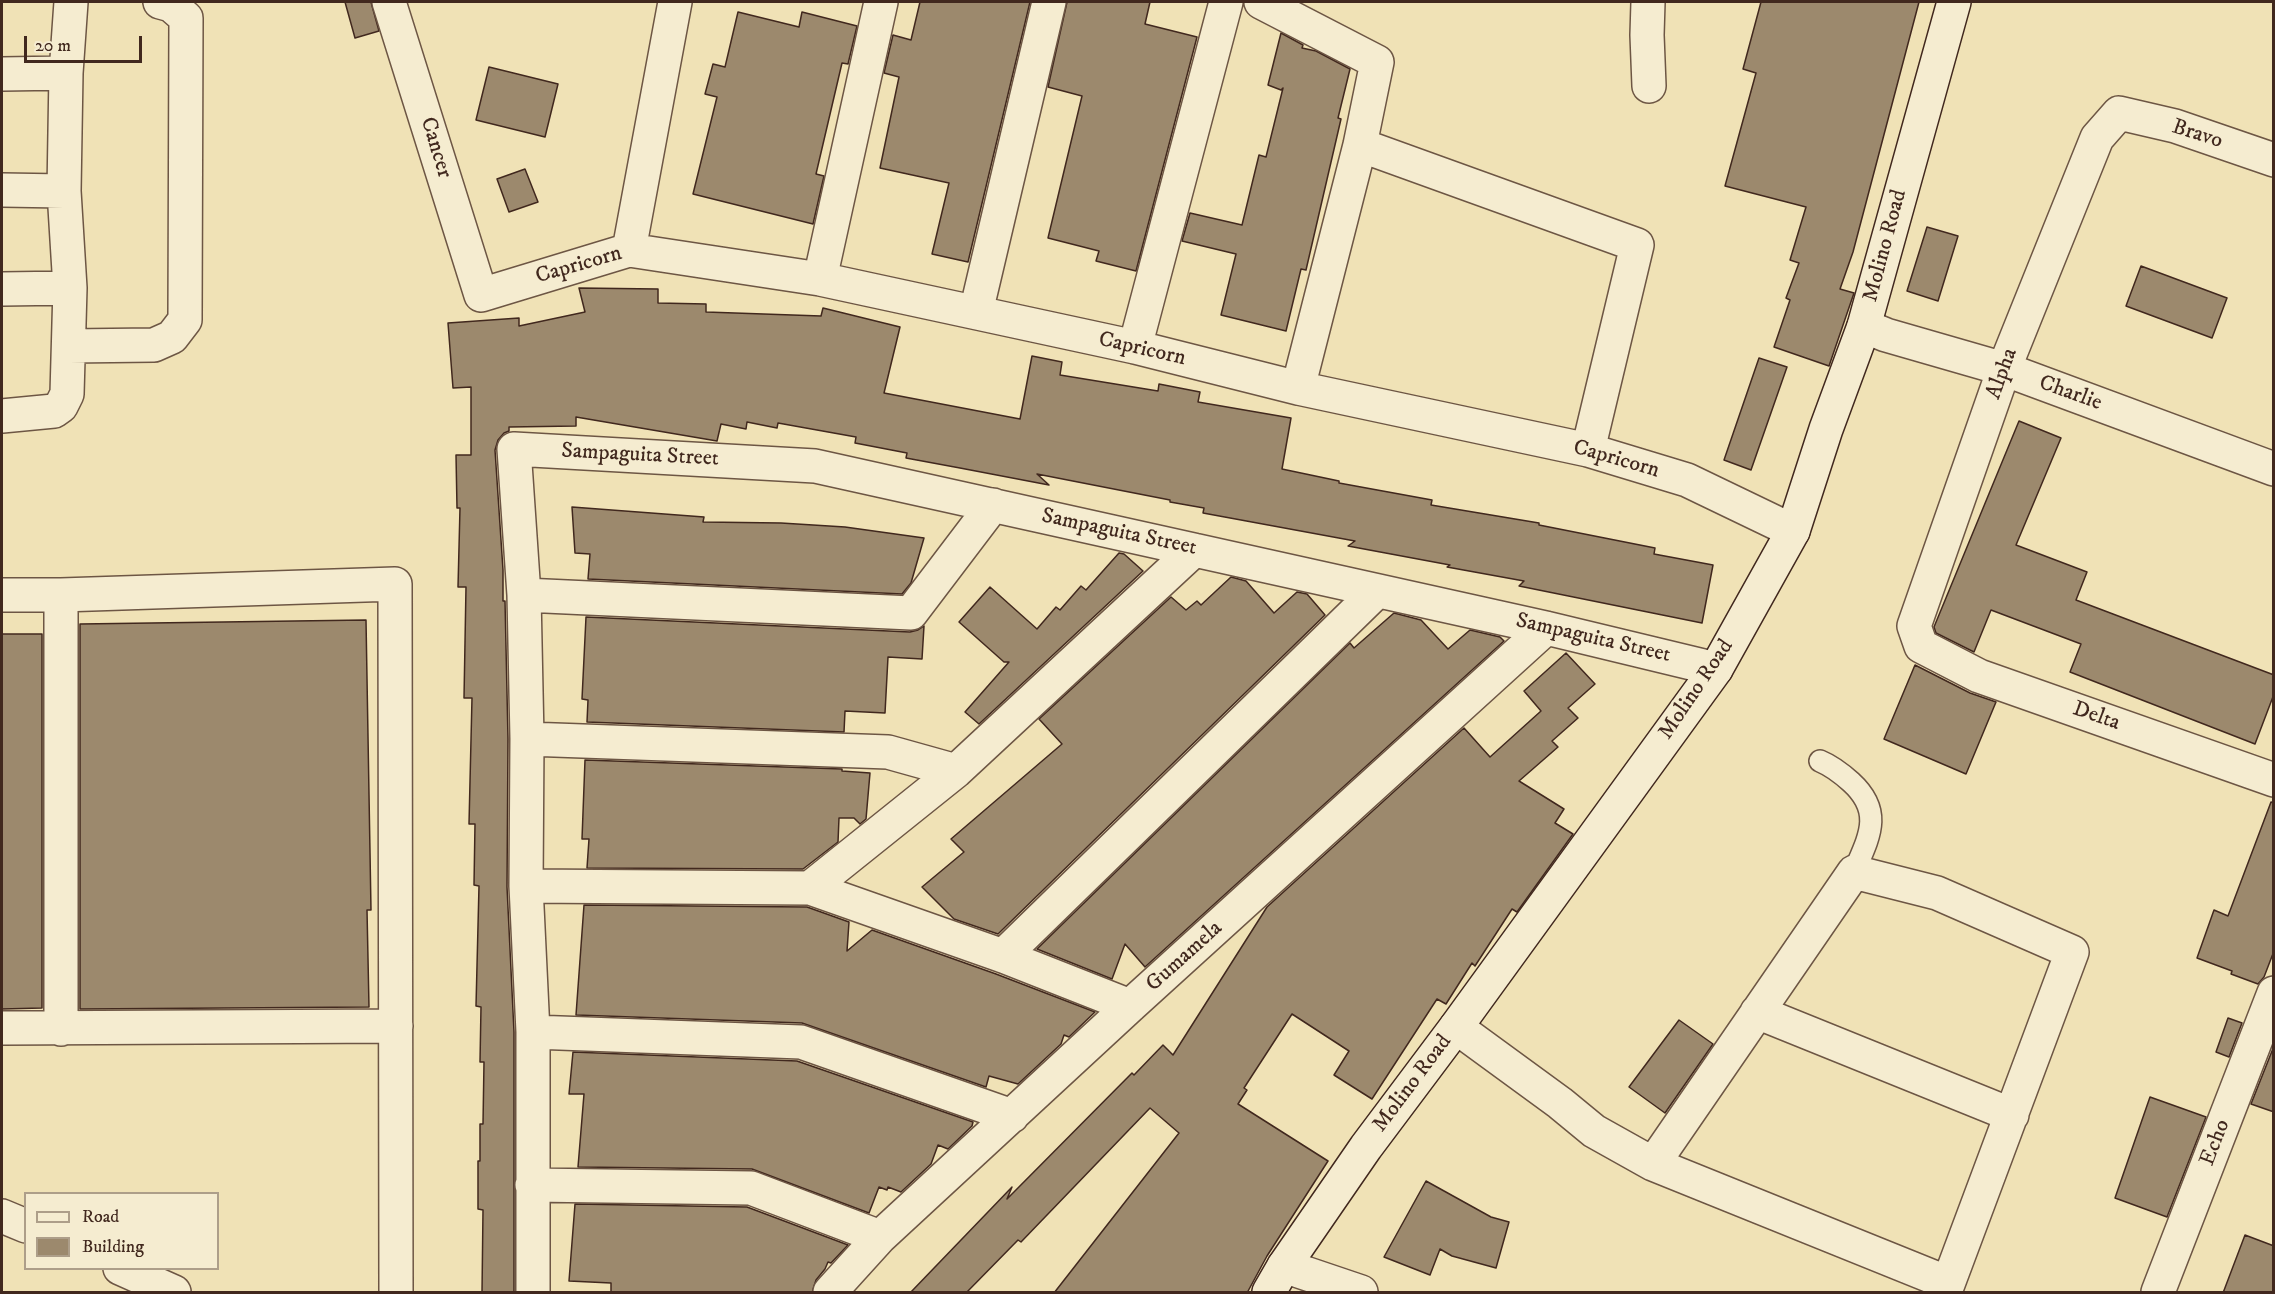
<!DOCTYPE html>
<style>
body{margin:0}
#map{position:relative;width:2275px;height:1294px;overflow:hidden;background:#f0e2b6;font-family:"IM FELL DW Pica",serif}
canvas{display:block}
.frame{position:absolute;inset:0;border:3px solid #41281e;pointer-events:none}
.legend{position:absolute;left:24px;top:1192px;width:195px;height:78px;box-sizing:border-box;background:#f5ecd0;border:2px solid #ad9e89;margin:0;padding:8px 10px;list-style:none;font-size:18px;color:#41281e}
.legend li{display:flex;align-items:center;gap:12px;height:30px}
.legend b{width:30px;border:2px solid #ad9e89}
.scale{position:absolute;left:24px;top:36px;width:118px;height:27px;box-sizing:border-box;border:3px solid #41281e;border-top:0;padding-left:8px;font-size:18px;line-height:21px;white-space:nowrap;color:#41281e;-webkit-text-stroke:4px #f5ecd0;paint-order:stroke}
</style>
<div id="map">
<canvas width="2275" height="1294"></canvas>
<div class="frame"></div>
<ul class="legend">
<li><b style="height:8px;background:#f5ecd0"></b>Road</li>
<li><b style="height:16px;background:#9c896d"></b>Building</li>
</ul>
<div class="scale">20 m</div>
</div>
<script>
const context = document.querySelector('canvas').getContext('2d');
context.lineJoin = 'round';
function fillPath(path, color) { context.fillStyle = color; context.fill(path, 'evenodd'); }
function trace(path, color, width, dash) { context.strokeStyle = color; context.lineWidth = width; context.lineCap = dash ? 'butt' : 'round'; context.setLineDash(dash || []); context.stroke(path); }
function write(font, color, halo, rows, align = 'center') {
  context.font = font + ' "IM FELL DW Pica",serif'; context.lineWidth = 4.5; context.setLineDash([]); context.textBaseline = 'middle'; context.strokeStyle = halo; context.fillStyle = color; for (const [text, x, y, turn = 0] of rows) {
    context.save(); context.translate(x, y); context.rotate((+turn || 0) * Math.PI / 180); context.textAlign = isNaN(turn) ? turn : align; if (halo) context.strokeText(text, 0, 0); context.fillText(text, 0, 0); context.restore();
  }
}
const building = new Path2D(`
 M345,2h26l8,29 -24,7z
 M920,2h110l-62,260 -36,-8 17,-71 -69,-15 19,-91 -15,-4 9,-38 18,5z
 M1067,2h83l-5,22 52,13 -61,234 -40,-10 3,-10 -51,-13 34,-142 -34,-9z
 M1761,2h158l-66,250 -13,37 14,4 -25,73 -55,-19 16,-47 -4,-2 13,-35 -9,-3 16,-53 -81,-21 31,-113 -13,-4z
 M738,12l61,15 3,-15 55,14 -9,38 -6,-1 -26,111 8,2 -11,48 -120,-30 24,-97 -12,-3 8,-30 12,3z
 M1281,33l22,12 -1,3 14,3 34,18 -12,49 3,1 -35,151 -5,-1 -15,62 -65,-16 15,-61 -54,-13 8,-28 52,12 17,-70 7,2 17,-69 -2,2 -13,-5z
 M489,67l69,17 -13,53 -69,-17z
 M525,169l13,33 -29,10 -12,-33z
 M1927,227l31,9 -20,65 -31,-10z
 M2141,266l86,32 -15,40 -86,-32z
 M579,288l79,1v14l48,1v8l115,4 2,-8 77,19 -16,66 136,26 12,-63 30,6 -2,13 98,16 1,-7 41,8 -2,10 93,16 -9,51 57,12v2l93,17 -1,5 108,18v2l116,23 -1,6 59,11 -11,58 -183,-37 5,-5 -77,-14 3,-2 -102,-19 7,-5 -152,-28 1,-5 -34,-6v-2l-133,-26 12,11 -89,-17 -54,-10 1,-5 -52,-10 1,-6 -78,-14 -1,5 -30,-6 -1,7 -25,-5 -4,17 -141,-24v9l-67,1v4l-5,2 -6,7 -3,10 8,120v31h2l3,138 -1,148 7,145v261h-32l1,-83 -5,-1v-48h2v-37h3l1,-62h-4l1,-55 -5,-1 3,-120 -5,-1 1,-61h-6l3,-126h-8l2,-111h-8l2,-79h-3l-1,-53h15v-68l-18,1 -5,-65 71,-5v8l66,-14z
 M1759,358l28,9 -36,103 -27,-10z
 M2019,421l42,17 -45,107 71,27 -11,28 198,75v19l-19,50 -185,-72 11,-28 -90,-34 -17,42 -38,-19 -2,-6z
 M572,507l132,10 -1,5 78,1 64,4 79,11 -13,45 -9,11 -314,-15 2,-25 -15,-1z
 M1119,553l5,1 19,17 -164,153 -14,-12 44,-50h-5l-45,-40 31,-35 47,42 19,-22 4,3 21,-24 5,4z
 M1231,577l15,4 28,32 23,-21 10,2 18,21 -327,319 -44,-15 -32,-32 42,-35 -13,-13 111,-95 -23,-25 132,-122 15,13 11,-9 4,4z
 M1394,613l27,7 27,29 22,-19 30,7 4,4 -359,326 -20,-23 -13,35 -75,-30 313,-306 4,5z
 M586,617l324,15 8,-2 6,-4 -2,33 -34,-2 -3,56 -40,-2 -1,21 -257,-10 1,-22 -6,-1z
 M366,620l5,290h-4l2,97 -289,2v-385z
 M2,634h40v374l-40,1z
 M1566,653l29,31 -27,24 10,10 -26,23 6,6 -39,34 45,28 -9,14 18,11 -56,78 -5,-3 -37,57 -3,-3 -26,41 -9,-5 -65,100 -38,-24 15,-24 -57,-37 -48,74 3,2 -9,14 90,57 -61,95 -20,37h-193l125,-160 -29,-25 -129,134 -3,-2 -52,53h-56l102,-106 -5,12 125,-126 2,2 29,-30 10,10 94,-148 197,-179 26,29 51,-46 -17,-20z
 M1915,665l55,28 26,9 -30,72 -82,-35z
 M585,760l257,9v2l28,2 -4,46 -6,5 -6,-6h-15l-1,24 -35,27 -216,-1 2,-29h-7z
 M2271,802l3,1v148l-10,26 -6,7 -27,-10 1,-3 -35,-13 17,-48 14,6z
 M584,905l223,2 42,15 -2,29 25,-21 124,44 99,38 -26,25 -5,-2 -3,9 -43,40 -29,-8 -3,11 -184,-64 -226,-8z
 M2228,1018l14,5 -13,34 -13,-5z
 M1679,1020l34,24 -48,69 -36,-26z
 M2274,1046v66l-23,-8z
 M573,1052l224,9 176,61 -1,4 -24,23 -10,-4 -7,19 -30,28 -13,-5 -1,3 -8,-3 -10,26 -117,-44 -174,-2 6,-73h-15z
 M2150,1097l56,20 -39,100 -52,-19z
 M1426,1181l65,36 18,5 -13,46 -44,-12 -12,-7 -10,26 -46,-18z
 M575,1204l172,3 101,38 -17,18 -3,-1 -3,7 -9,11 -4,13h-201v-10l-42,-2z
 M2245,1235l29,11v47h-51z`);
fillPath(building, '#9c896d');
trace(building, '#41281e', 1.5);
const lane = new Path2D(`
 M1820,761c12,5 21,12 31,21 33,30 18,55 3,90`);
const street = new Path2D(`
 M389,2l92,293 148,-45 191,29 315,68 163,41 290,62 99,30 106,51
 M1261,2l116,60 -17,83 -62,243
 M1648,2l-1,33 2,51
 M2,74l64,-1
 M1360,145l277,100 -49,205
 M2274,160l-99,-34 -56,-13 -22,25 -93,231 -90,257 7,20 58,30 295,104
 M2,190l62,1
 M629,250l46,-248
 M820,279l61,-277
 M2,289l68,-1
 M976,312l73,-310
 M1864,326l22,9 118,34 270,100
 M69,346l85,-1 18,-8 13,-17 1,-302 -15,-13 -11,-3
 M1135,347l91,-345
 M2,416l52,-5 7,-5 6,-12 3,-106 -6,-97 2,-118 5,-71
 M2,595h59l334,-11 1,708
 M61,595v434
 M524,595l387,18 82,-108
 M527,739l361,13 68,19
 M526,886l284,2 193,68 127,50
 M810,888l146,-117 238,-221
 M1003,956l374,-365
 M1757,1012l255,103
 M1456,1027l104,76 34,28 59,33 295,119
 M2,1028l394,-2
 M533,1032l268,10 211,74
 M1653,1164l201,-292 83,21 135,59 -127,340
 M532,1185l219,3 129,49
 M2,1216l24,10
 M1284,1266l77,26
 M120,1268l54,24
 M533,1292v-260l-7,-146 1,-147 -3,-144 -10,-146 301,17 731,162 170,41
 M830,1292l50,-55 250,-231 416,-378
 M2158,1292l116,-299`);
const secondary = new Path2D(`
 M1269,1292l15,-26 82,-119 90,-120 260,-358 77,-138 33,-102 38,-103 90,-324`);
trace(lane, '#6d5644', 24);
trace(street, '#6d5644', 36);
trace(secondary, '#41281e', 36);
trace(lane, '#f5ecd0', 21);
trace(street, '#f5ecd0', 33);
trace(secondary, '#f5ecd0', 33);
write('22px', '#41281e', '#f5ecd0', [
 ["Bravo",2197,135,18],
 ["Cancer",435,148,73],
 ["Molino Road",1886,246,-75],
 ["Capricorn",579,266,-16],
 ["Capricorn",1142,350,13],
 ["Alpha",2003,374,-70],
 ["Charlie",2070,394,20],
 ["Sampaguita Street",640,456,3],
 ["Capricorn",1616,460,16],
 ["Sampaguita Street",1119,533,12],
 ["Sampaguita Street",1593,639,13],
 ["Molino Road",1697,690,-56],
 ["Delta",2096,717,19],
 ["Gumamela",1185,957,-42],
 ["Molino Road",1413,1084,-53],
 ["Echo",2216,1143,-69]
]);
</script>
